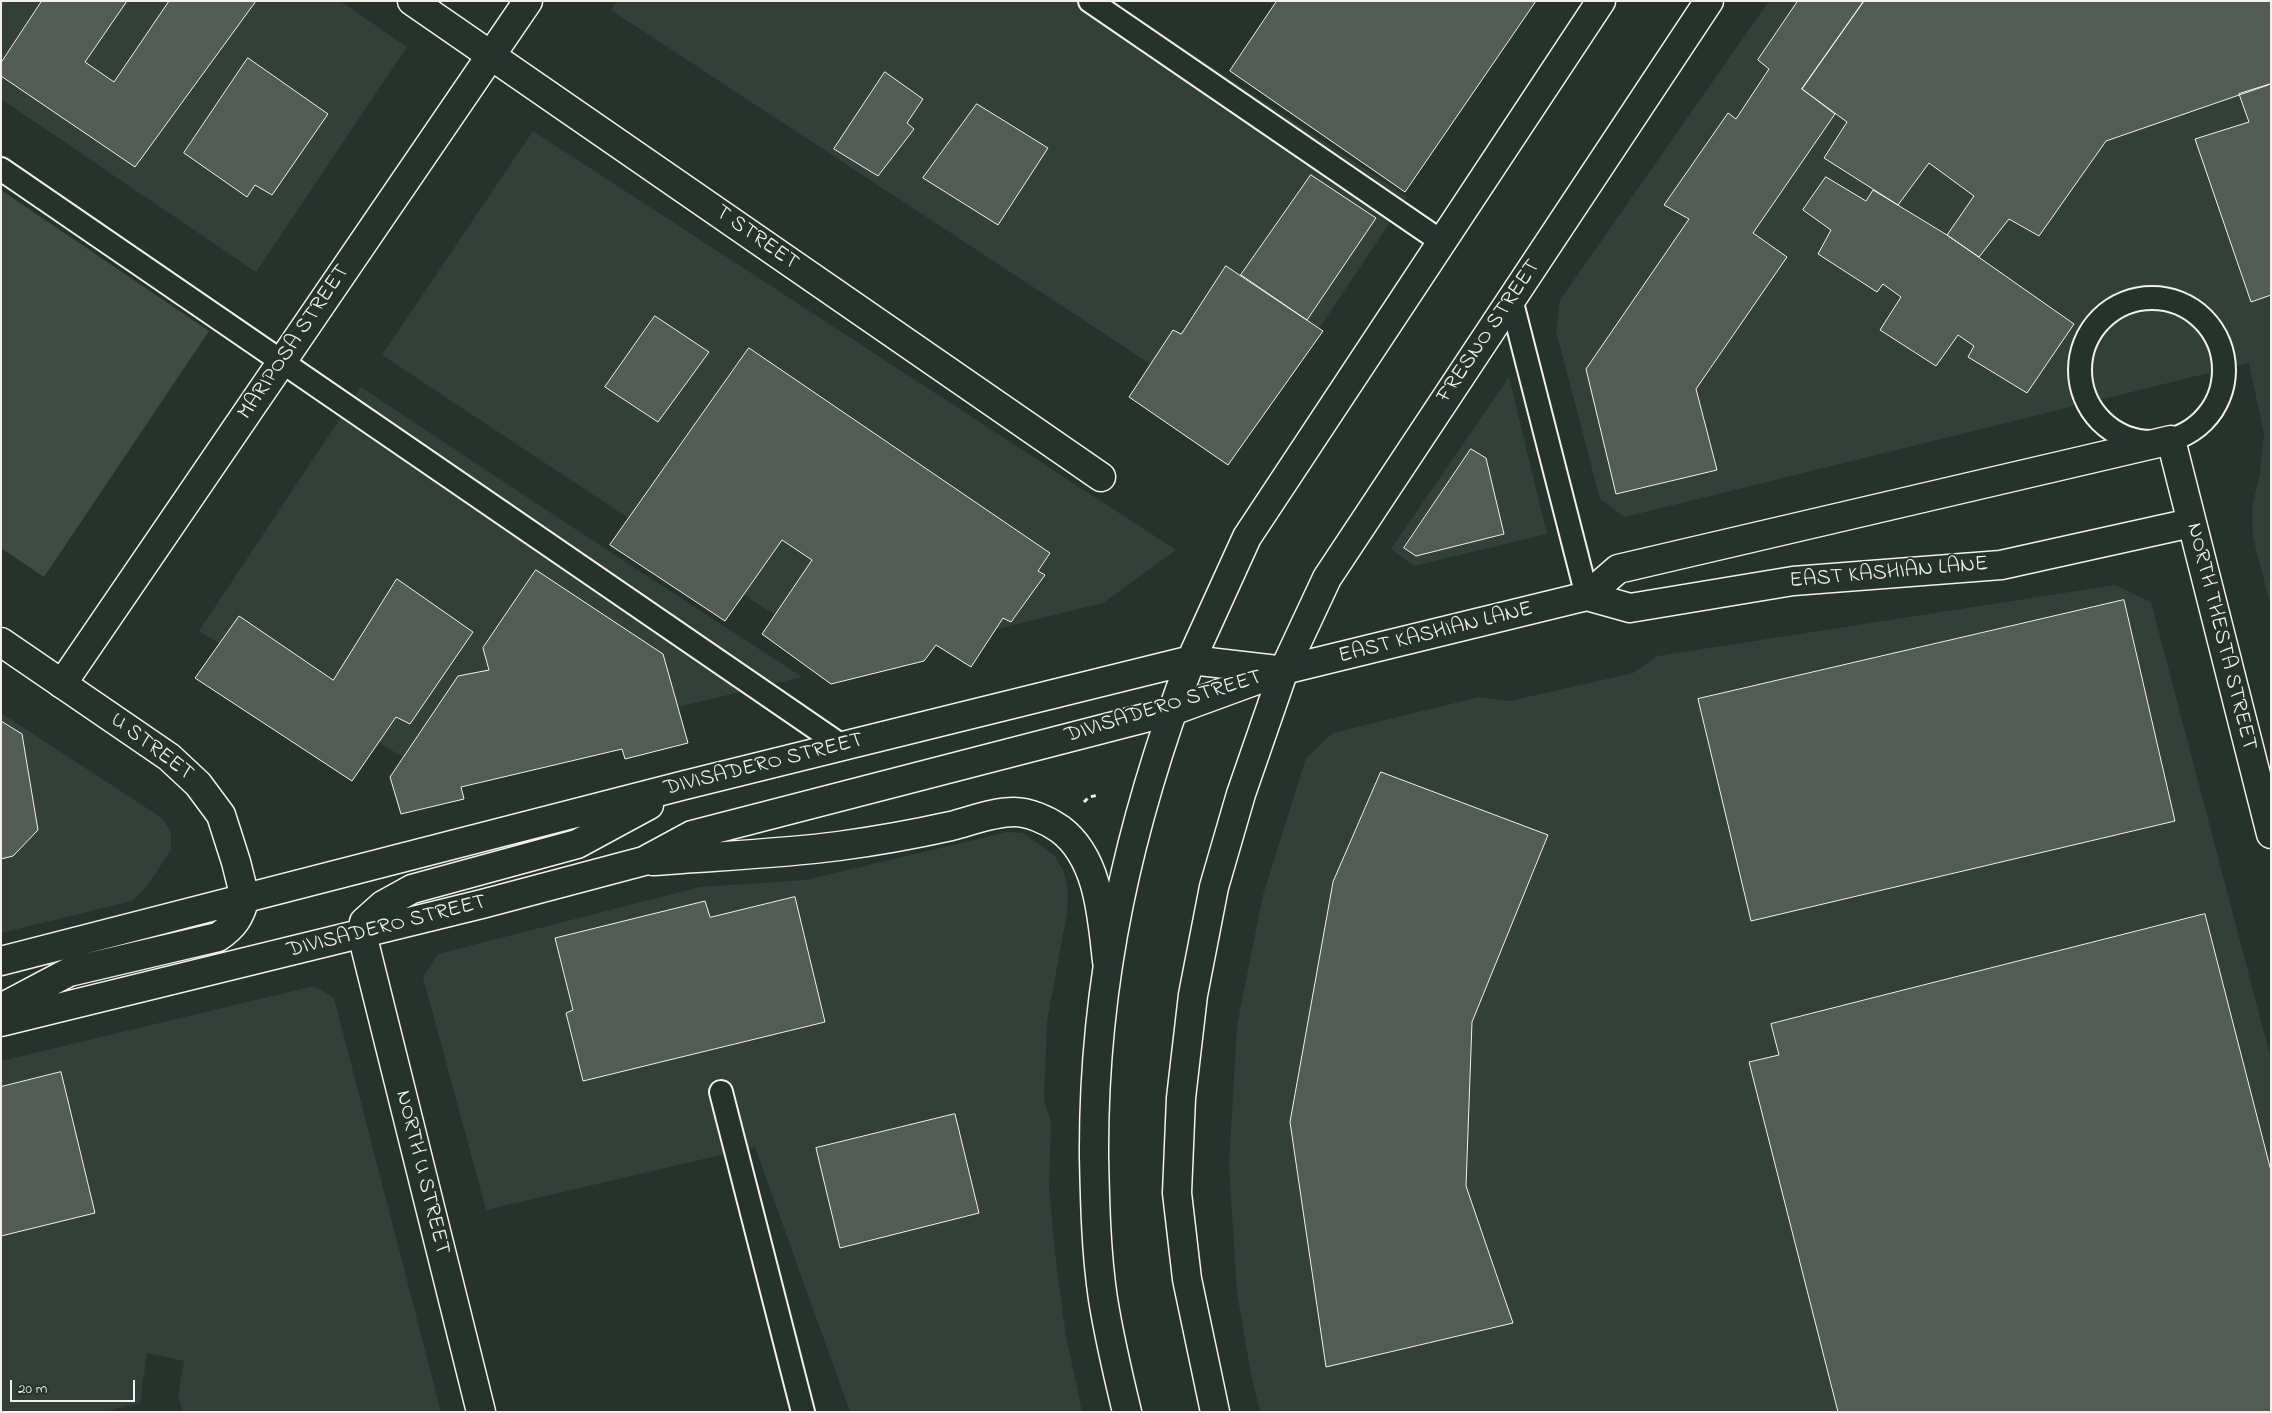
<!DOCTYPE html>
<style>
body{margin:0}
#map{position:relative;width:2272px;height:1413px;overflow:hidden;background:#26332d;font-family:"Indie Flower",sans-serif}
canvas{display:block}
.frame{position:absolute;inset:0;border:2px solid #f4f1e8;pointer-events:none}
.scale{position:absolute;left:10px;top:1380px;width:125px;height:22px;box-sizing:border-box;border:2px solid #f4f1e8;border-top:0;padding-left:6px;font-size:15px;line-height:18px;white-space:nowrap;color:#f4f1e8;-webkit-text-stroke:4px #26332d;paint-order:stroke}
</style>
<div id="map">
<canvas width="2272" height="1413"></canvas>
<div class="frame"></div>
<div class="scale">20 m</div>
</div>
<script>
const context = document.querySelector('canvas').getContext('2d');
context.lineJoin = 'round';
function fillPath(path, color) { context.fillStyle = color; context.fill(path, 'evenodd'); }
function trace(path, color, width, dash) { context.strokeStyle = color; context.lineWidth = width; context.lineCap = dash ? 'butt' : 'round'; context.setLineDash(dash || []); context.stroke(path); }
function write(font, color, halo, rows, align = 'center') {
  context.font = font + ' "Indie Flower",sans-serif'; context.lineWidth = 4; context.setLineDash([]); context.textBaseline = 'middle'; context.strokeStyle = halo; context.fillStyle = color; for (const [text, x, y, turn = 0] of rows) {
    context.save(); context.translate(x, y); context.rotate((+turn || 0) * Math.PI / 180); context.textAlign = isNaN(turn) ? turn : align; if (halo) context.strokeText(text, 0, 0); context.fillText(text, 0, 0); context.restore();
  }
}
fillPath(new Path2D(`
 M1,1h339l67,46 -151,225 -255,-173z
 M617,1h496l294,196 -156,233 -640,-420z
 M1769,1h502v606l-18,-70 -1,-29 8,-35 4,-38 -15,-72 -624,154 -25,-18 -44,-168 4,-31z
 M533,131l238,155 405,264 -73,53 -253,62 -468,-310z
 M1509,377l38,157 -133,32 -23,-17z
 M361,387l205,136 236,154 -380,92 -223,-138z
 M2115,585l36,17 120,457v353h-1011l-10,-43 -13,-76 -8,-127 8,-140 26,-131 43,-137 27,-25 146,-36 31,4 123,-28 25,-17z
 M1,713l161,105 9,14v18l-24,36 -15,15 -131,32z
 M1007,832l16,1 31,22 10,17 4,20 -1,21 -20,108 -3,79 7,22 -2,67 8,82 9,65 16,76h-232l-95,-265 -269,63 -63,-233 15,-23 262,-67 106,-7z
 M314,986l20,12 107,414h-258l-5,-16 6,-35 -37,-8 -7,50 -37,9h-102v-351z`), '#333f39');
fillPath(new Path2D(`
 M1,190l208,141 -165,246 -43,-29z`), '#414b45');
const building = new Path2D(`
 M42,1h85l-42,61 29,20 55,-81h87l-121,166 -134,-91v-13z
 M1277,1h259l-131,191 -175,-121z
 M1798,1h66l-62,88 33,25 -82,119 34,24 -91,132 21,81 -101,24 -30,-125 103,-150 -25,-14 64,-92 8,6 33,-50 -11,-9z
 M1864,1h407v83l-165,57 -67,95 -30,-17 -30,38 -32,-22 27,-39 -45,-33 -31,42 -74,-47 23,-36 -45,-33z
 M248,58l80,56 -56,81 -17,-10 -8,12 -63,-44z
 M885,72l38,27 -16,24 7,6 -36,47 -44,-27z
 M2271,84v211l-20,7 -56,-163 54,-17 -10,-28z
 M977,104l71,44 -50,77 -75,-47z
 M1311,175l65,43 -69,102 -66,-45z
 M1826,177l40,24 7,-11 74,45 127,89 -47,69 -59,-36 6,-11 -16,-11 -22,31 -56,-36 21,-33 -18,-13 -6,8 -59,-38 13,-24 -28,-20z
 M1226,266l97,65 -95,134 -99,-68 44,-67 8,4z
 M655,316l54,36 -51,70 -53,-35z
 M749,348l301,205 -12,18 7,4 -34,47 -8,-4 -32,49 -35,-22 -12,16 -93,23 -69,-50 50,-74 -30,-20 -57,81 -115,-76z
 M1471,449l15,9 18,76 -88,22 -12,-8z
 M536,570l127,84 25,89 -63,16 -3,-10 -161,38 3,12 -63,15 -11,-37 68,-101 31,-6 -6,-22z
 M397,579l76,53 -63,92 -14,-7 -44,64 -157,-103 44,-62 94,64z
 M2124,600l51,221 -424,100 -53,-222z
 M1,721l21,13 16,96 -25,26 -12,3z
 M1381,772l167,63 -76,187 -6,164 47,137 -187,44 -36,-245 43,-240z
 M795,897l30,125 -242,59 -17,-68 7,-3 -18,-72 150,-37 5,16z
 M2205,914l66,257v241h-433l-89,-350 30,-7 -8,-31z
 M61,1072l34,141 -94,23v-149z
 M955,1114l24,99 -139,35 -24,-100z`);
fillPath(building, '#525c55');
trace(building, '#f4f1e8', 1);
const service = new Path2D(`
 M1090,1l352,241
 M1,169l841,577
 M2080 370a72 72 0 1 1 144 0a72 72 0 1 1-144 0Z
 M1511,299l76,297
 M721,1092l82,320`);
const minor = new Path2D(`
 M412,1l689,476
 M1587,596l43,12 163,-27 208,-16 190,-42
 M1284,670l303,-74 31,-27 553,-129 100,394
 M362,934l119,478`);
const tertiary = new Path2D(`
 M62,684l466,-683`);
const secondary = new Path2D(`
 M1,642l168,115 29,27 23,31 15,47 9,36
 M1127,1412c-9,-37 -18,-76 -24,-113 -7,-47 -8,-96 -9,-143 -1,-175 35,-332 97,-496
 M1215,1412l-28,-133 -10,-86 4,-95 12,-103 21,-108 27,-93 43,-124`);
const primary = new Path2D(`
 M1191,660l56,-123 354,-536
 M1284,670l43,-92 382,-577
 M653,861c62,-5 125,-7 186,-15 37,-5 76,-12 112,-20 20,-5 42,-14 63,-14 15,0 33,8 46,17 39,29 42,88 47,132
 M362,934l2,-12 19,-17 29,-16 165,-45 72,-39
 M1,961l684,-176 506,-125 86,10
 M1,1008l68,-36 149,-35c16,-11 22,-20 27,-39
 M1,1022l481,-118 162,-43 48,-26 480,-124 112,-41`);
trace(service, '#f4f1e8', 26);
trace(minor, '#f4f1e8', 31);
trace(tertiary, '#f4f1e8', 31);
trace(secondary, '#f4f1e8', 31);
trace(primary, '#f4f1e8', 31);
trace(new Path2D(`
 M1084,802l5,-5 10,-2`), '#f4f1e8', 3, [5, 4]);
trace(service, '#26332d', 22);
trace(minor, '#26332d', 28);
trace(tertiary, '#26332d', 28);
trace(secondary, '#26332d', 28);
trace(primary, '#26332d', 28);
write('22px', '#f4f1e8', '#26332d', [
 ["T STREET",756,239,35],
 ["FRESNO STREET",1490,332,-56],
 ["MARIPOSA STREET",295,343,-56],
 ["EAST KASHIAN LANE",1889,574,-5],
 ["EAST KASHIAN LANE",1436,634,-14],
 ["NORTH THESTA STREET",2220,637,76],
 ["DIVISADERO STREET",1164,708,-17],
 ["U STREET",151,748,37],
 ["DIVISADERO STREET",764,766,-14],
 ["DIVISADERO STREET",387,928,-14],
 ["NORTH U STREET",421,1173,76]
]);
</script>
